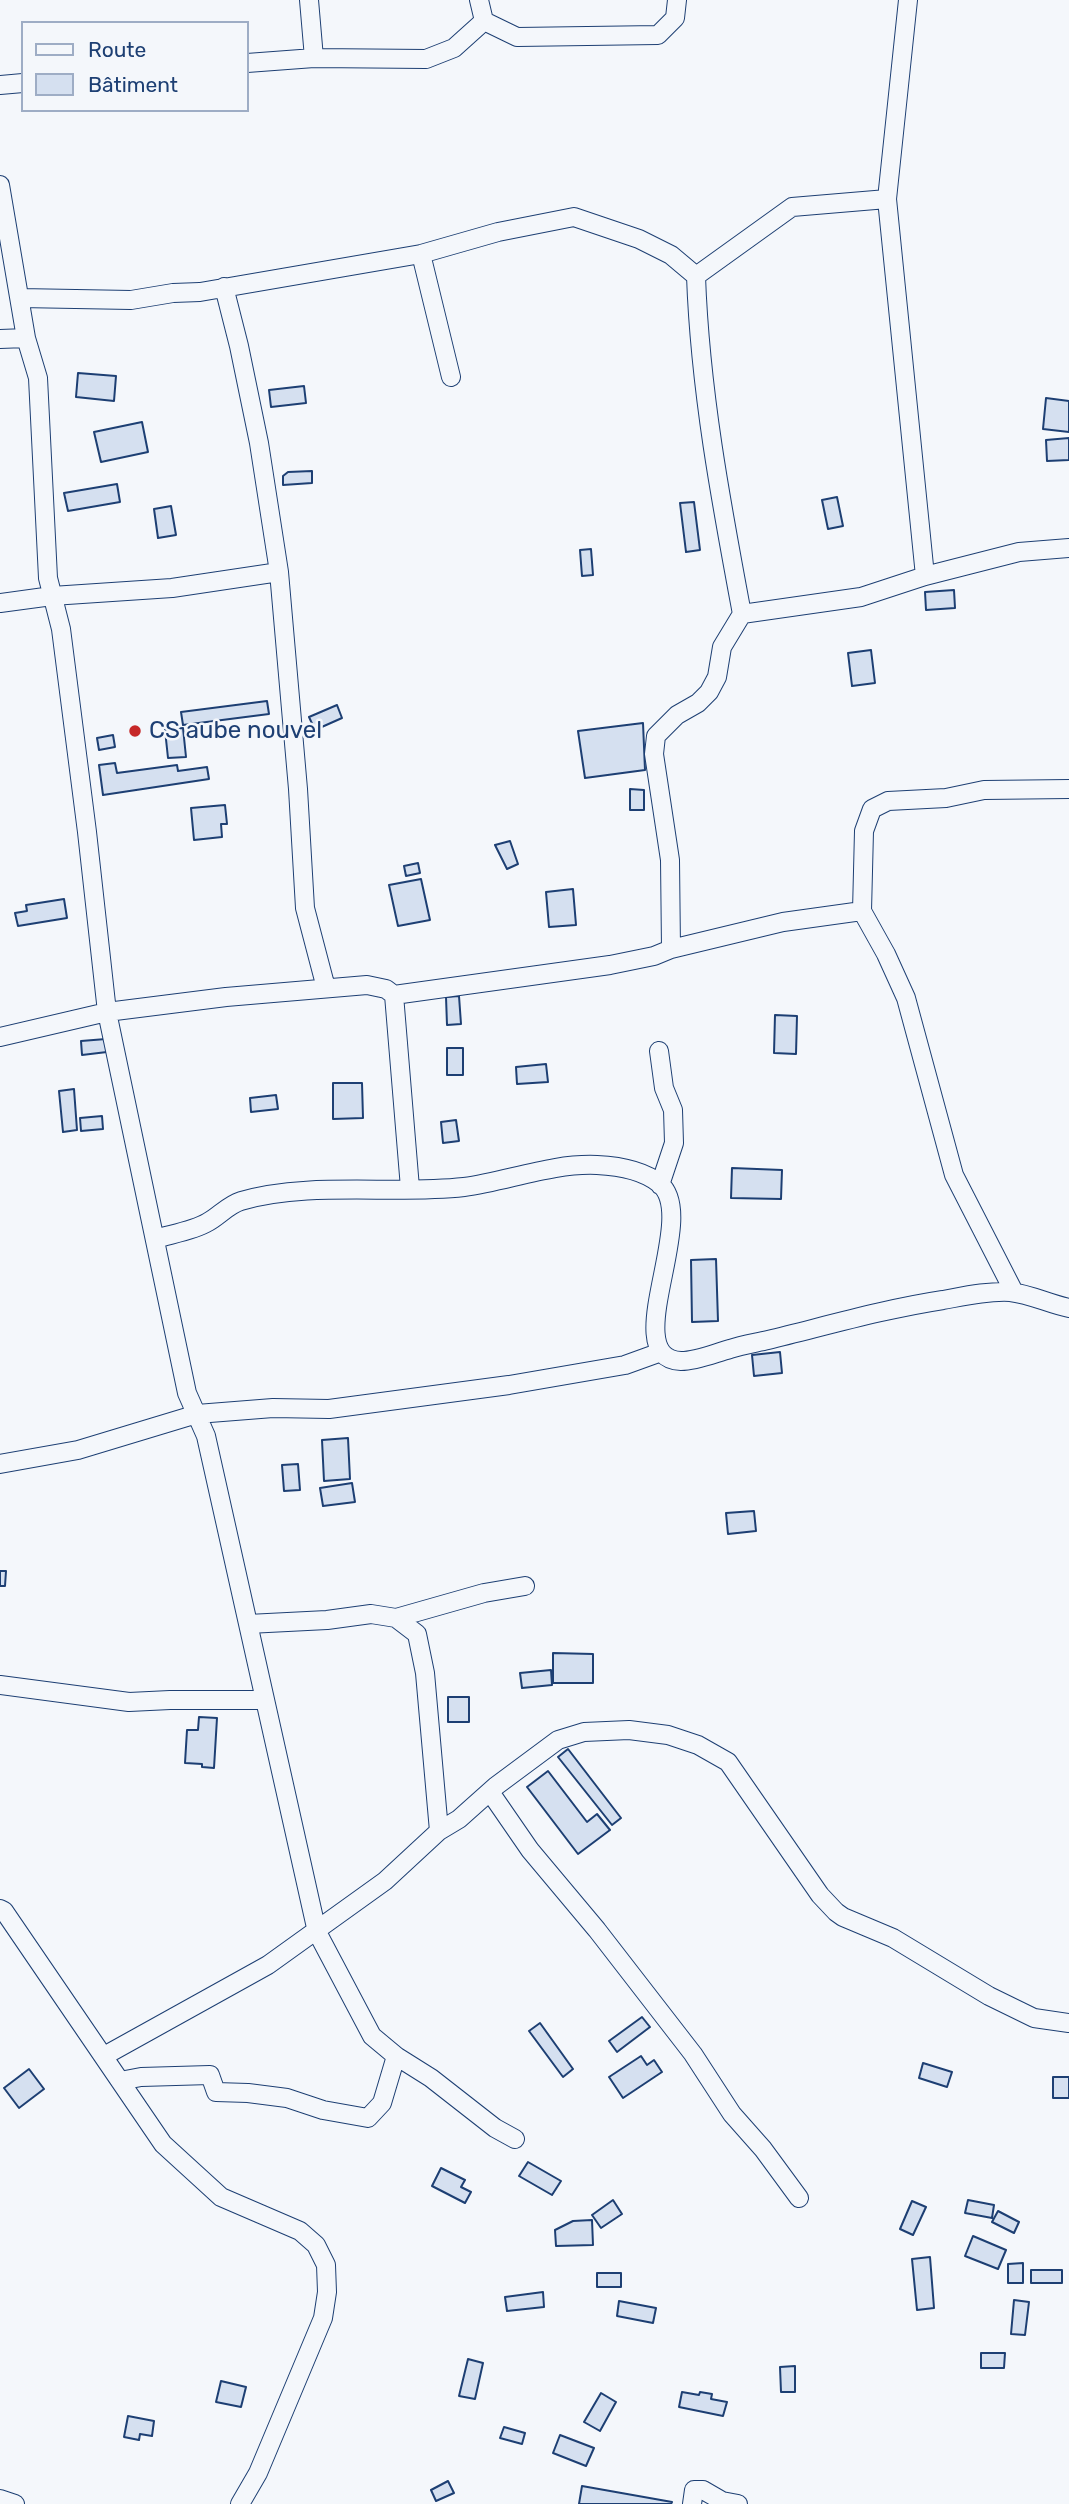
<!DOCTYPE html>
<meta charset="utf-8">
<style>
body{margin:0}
#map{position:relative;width:1069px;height:2504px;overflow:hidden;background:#f4f7fb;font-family:Rubik,sans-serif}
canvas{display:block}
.legend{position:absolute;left:21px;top:21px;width:228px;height:91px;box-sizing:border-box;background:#f4f7fb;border:2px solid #9eadc5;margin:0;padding:9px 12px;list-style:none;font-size:21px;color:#1d3f73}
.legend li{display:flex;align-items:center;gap:14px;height:35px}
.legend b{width:35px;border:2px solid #9eadc5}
</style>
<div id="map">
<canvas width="1069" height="2504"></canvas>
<ul class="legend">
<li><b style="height:9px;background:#f4f7fb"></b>Route</li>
<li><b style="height:19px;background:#d5e0f0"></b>Bâtiment</li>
</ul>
</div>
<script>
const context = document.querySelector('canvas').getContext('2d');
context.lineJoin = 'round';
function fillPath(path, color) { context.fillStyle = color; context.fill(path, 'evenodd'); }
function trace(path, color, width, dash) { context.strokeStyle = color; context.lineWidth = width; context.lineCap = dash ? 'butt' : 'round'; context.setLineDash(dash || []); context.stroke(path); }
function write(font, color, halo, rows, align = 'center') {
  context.font = font + ' Rubik,sans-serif'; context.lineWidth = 5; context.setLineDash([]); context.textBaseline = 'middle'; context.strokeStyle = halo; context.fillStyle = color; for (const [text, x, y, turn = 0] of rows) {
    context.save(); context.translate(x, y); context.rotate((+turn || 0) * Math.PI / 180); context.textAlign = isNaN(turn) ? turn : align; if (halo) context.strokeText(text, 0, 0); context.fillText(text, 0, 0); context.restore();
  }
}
const building = new Path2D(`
 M78,373l38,3 -2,25 -38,-4z
 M304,386l2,17 -35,4 -2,-17z
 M1046,398l23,3v31l-26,-3z
 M142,422l6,30 -47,10 -7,-30z
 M1069,438v22l-22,1 -1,-21z
 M312,471v12l-29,2v-9l5,-4z
 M117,484l3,18 -52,9 -4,-18z
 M837,497l6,29 -15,3 -6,-29z
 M694,502l6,48 -14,2 -6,-49z
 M171,506l5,29 -18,3 -4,-29z
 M591,549l2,26 -11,1 -2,-26z
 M954,590l1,18 -29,2 -1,-18z
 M871,650l4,33 -23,3 -4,-33z
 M267,701l2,13 -86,11 -2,-13z
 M337,705l5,13 -27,12 -6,-13z
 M643,723l2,47 -60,8 -7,-47z
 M183,728l3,29 -18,1 -3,-28z
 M113,735l2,12 -16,3 -2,-12z
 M115,763l2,10 60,-8 1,6 29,-4 2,12 -106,16 -4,-30z
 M630,789l14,1v20h-14z
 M225,805l2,19h-6l1,13 -28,3 -3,-32z
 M510,841l8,23 -11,5 -12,-24z
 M418,863l2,10 -14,3 -2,-10z
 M421,879l9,41 -32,6 -9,-41z
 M573,889l3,36 -27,2 -3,-35z
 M64,899l3,19 -49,8 -3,-13 12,-2 -1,-6z
 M459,996l2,28 -14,1 -1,-28z
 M775,1015l22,1 -1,38 -22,-1z
 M106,1039l1,13 -25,3 -1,-14z
 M447,1048h16v27h-16z
 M546,1064l2,18 -31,2 -1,-17z
 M333,1083h29l1,35 -30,1z
 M74,1089l3,41 -14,2 -4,-41z
 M276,1095l2,14 -27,3 -1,-14z
 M102,1116l1,13 -22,2 -1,-13z
 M456,1120l3,21 -16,2 -2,-21z
 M732,1168l50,2 -1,29 -50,-1z
 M716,1259l2,62 -26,1 -1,-62z
 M780,1352l2,21 -28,3 -2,-21z
 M348,1438l2,41 -26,2 -2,-41z
 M298,1464l2,26 -16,1 -2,-26z
 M352,1483l3,19 -32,4 -3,-18z
 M754,1511l2,20 -28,3 -2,-21z
 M0,1571h6l-1,15h-5z
 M553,1653l40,1v29h-40z
 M551,1670l1,15 -30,3 -2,-15z
 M448,1697h21v25h-21z
 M199,1717l18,1 -3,50 -12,-1v-3l-17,-1 2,-33h11z
 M568,1749l53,69 -9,7 -54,-68z
 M548,1771l39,51 10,-8 13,16 -32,24 -51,-67z
 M642,2017l8,10 -33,25 -8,-11z
 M540,2023l33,46 -10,8 -34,-46z
 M641,2056l6,9 7,-5 8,12 -39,26 -14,-21z
 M923,2063l29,9 -5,15 -28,-9z
 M29,2069l15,20 -25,19 -15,-20z
 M1053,2077h16v21h-16z
 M528,2162l33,19 -9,14 -33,-19z
 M441,2168l24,12 -4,7 10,5 -6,11 -33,-17z
 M613,2200l9,14 -21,14 -9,-13z
 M968,2200l26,5 -2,13 -27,-5z
 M912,2201l14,6 -13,28 -13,-6z
 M998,2211l21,11 -5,11 -22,-11z
 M592,2220l1,25 -37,1 -1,-16 18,-9z
 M973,2236l33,14 -8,19 -33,-13z
 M930,2257l4,51 -17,2 -5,-51z
 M1023,2263v20h-15v-19z
 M1031,2270h31v13h-31z
 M597,2273h24v14h-24z
 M543,2292l1,15 -37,4 -2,-14z
 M1014,2300l15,2 -4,33 -14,-1z
 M619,2301l37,7 -3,15 -36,-7z
 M981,2353h24l-1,15h-23z
 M468,2359l15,4 -8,36 -16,-3z
 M795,2366v26h-14l-1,-25z
 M221,2381l25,6 -5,20 -25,-5z
 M682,2392l17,3 1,-3 12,2 -1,5 16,3 -4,14 -44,-9z
 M601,2393l15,9 -16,29 -16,-9z
 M128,2416l26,5 -2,15 -12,-2 -1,6 -15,-3z
 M504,2427l21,6 -3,11 -22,-6z
 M560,2435l34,13 -8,18 -33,-13z
 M448,2481l6,12 -18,8 -5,-11z
 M582,2486l90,16 -1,2h-92z`);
fillPath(building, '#d5e0f0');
trace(building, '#1d3f73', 2);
const minor = new Path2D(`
 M309,0l5,58
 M479,0l5,21
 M908,0l-21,199 38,377 94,-24 50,-4
 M247,63l67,-5 112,1 28,-11 30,-27 33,16 141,-2 17,-17 2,-18
 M0,85l23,-2
 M0,185l26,153 12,40 10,200 13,51 26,203 20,180 80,381 19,43 111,496 55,104 24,20 -14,47 -14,15 -45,-8 -36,-12 -39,-5 -32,-1 -6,-17 -69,2 -21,4
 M421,254l30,123
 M696,276l96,-69 95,-8
 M224,287l15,59 20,97 20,129 19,217 7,119 21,80
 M20,298l111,2 42,-7 27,-1 221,-38 77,-22 76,-15 65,22 32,16 25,21c4,114 25,226 46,338l119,-17 64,-21
 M0,339l26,-1
 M0,603l52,-7 120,-8 107,-16
 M671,949l-1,-89 -16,-106 2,-18 21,-21 21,-12 11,-11 8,-15 5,-30 20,-33
 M394,995l16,193
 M0,1037l107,-25 119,-15 141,-12 19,4 8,6 216,-30 44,-9 17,-7 112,-27 79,-11
 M659,1051l5,37 9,22 1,33 -14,42
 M155,1239c16,-5 38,-8 53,-17 11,-6 20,-17 33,-21 68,-20 153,-6 223,-14 44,-6 88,-24 133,-22 22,1 46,5 63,19 40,34 -44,174 21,177 16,0 34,-8 49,-12 12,-4 25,-6 38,-9 58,-14 116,-31 175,-40 22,-4 44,-9 67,-8 20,2 39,12 59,16
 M1014,1292l-60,-117 -48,-177 -20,-44 -24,-43 2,-80 8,-22 16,-8 58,-3 38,-8 85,-1
 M0,1464l78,-14 119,-36 76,-6 56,1 180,-24 116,-20 36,-13
 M396,1618l88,-25 41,-7
 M248,1624l79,-4 44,-6 25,4 21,16 8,39 14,158
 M0,1685l129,17 41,-2h95
 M490,1792l40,58 67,80 96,124 39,60 31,35 36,49
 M0,1909l4,2 159,233 58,53 79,34 16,14 10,20 1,27 -4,26 -65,155 -18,31
 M104,2056l164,-91 117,-84 54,-50 20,-12 37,-33 62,-46 26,-8 45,-2 39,5 30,10 30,17 92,133 16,17 7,5 50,21 96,58 45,22 35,5
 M396,2056l35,22 64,50 20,11
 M0,2499l15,5
 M692,2504l2,-14h9l19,11 16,3`);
trace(minor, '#1d3f73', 20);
trace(minor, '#f4f7fb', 18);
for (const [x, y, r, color] of [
 [135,731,7,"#c62828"]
]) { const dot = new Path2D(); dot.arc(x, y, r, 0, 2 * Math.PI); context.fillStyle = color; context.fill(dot); trace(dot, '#f4f7fb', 2.5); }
write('24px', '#1d3f73', '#f4f7fb', [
 ["CS aube nouvel",149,731]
], 'left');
</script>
